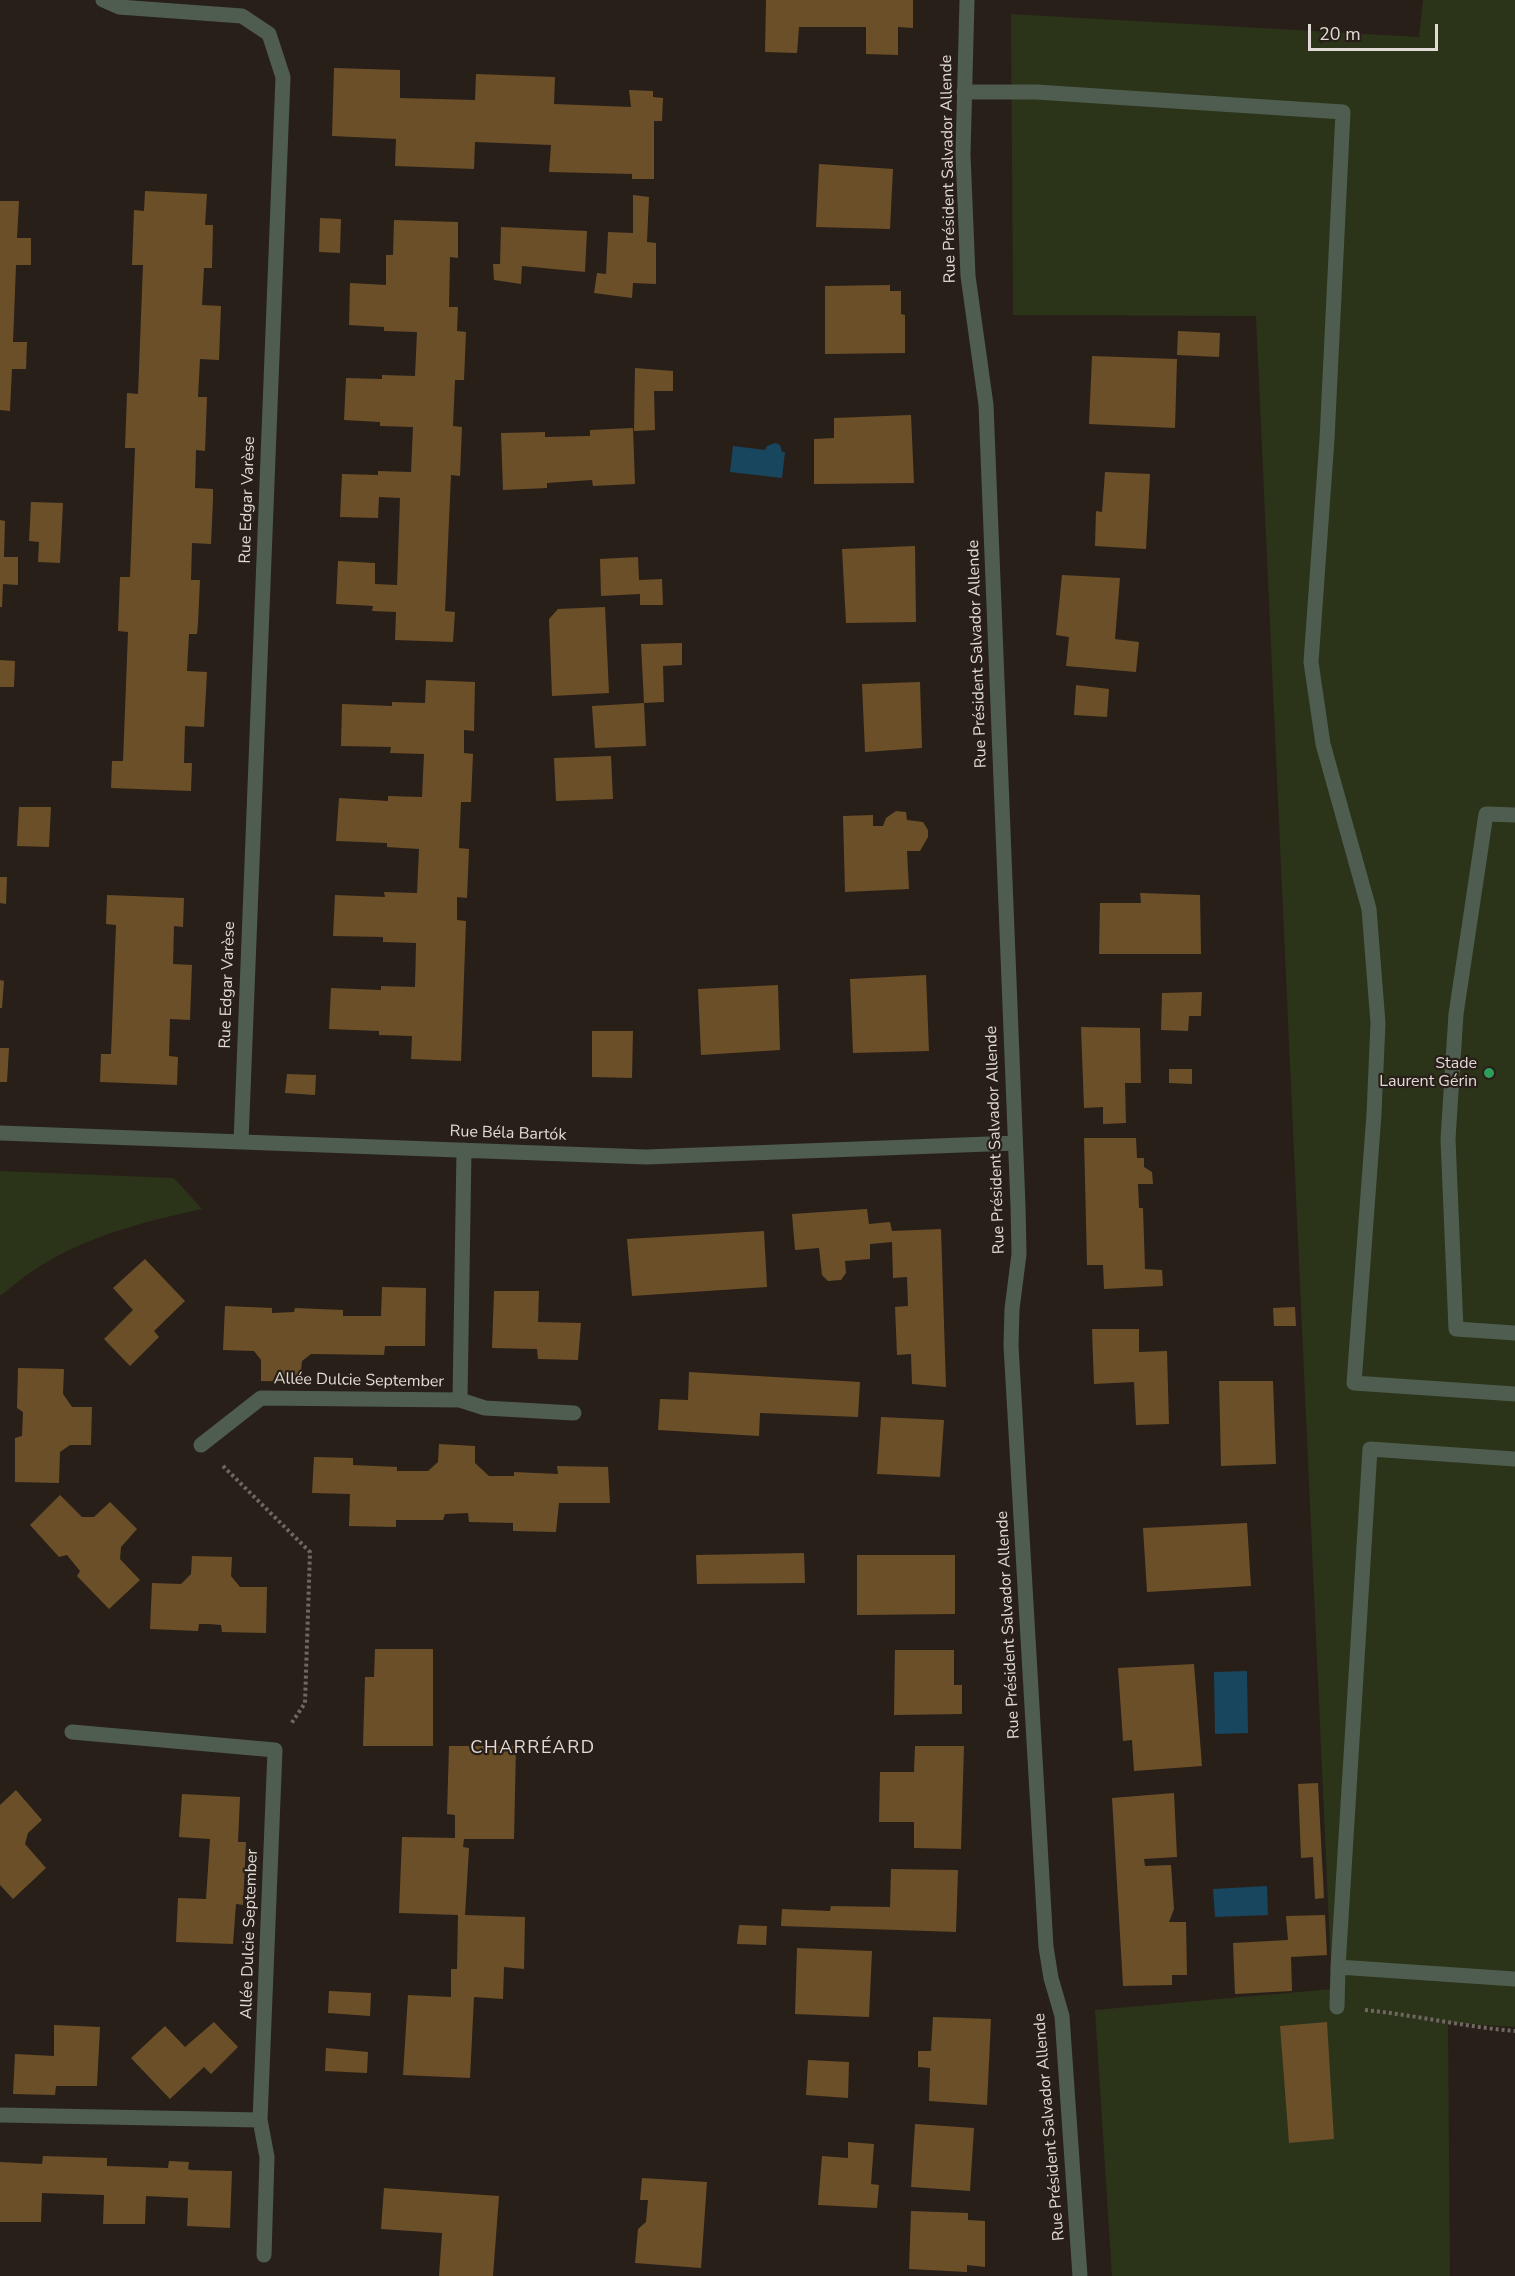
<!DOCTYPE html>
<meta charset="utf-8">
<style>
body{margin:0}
#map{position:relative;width:1515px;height:2276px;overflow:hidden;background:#291f19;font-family:"Nunito Sans",sans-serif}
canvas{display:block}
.scale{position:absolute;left:1308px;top:24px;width:130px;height:27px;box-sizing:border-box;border:3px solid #e1dad6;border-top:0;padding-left:8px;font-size:18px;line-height:21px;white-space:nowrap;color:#e1dad6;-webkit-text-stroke:4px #291f19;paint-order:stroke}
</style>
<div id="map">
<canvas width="1515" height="2276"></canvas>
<div class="scale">20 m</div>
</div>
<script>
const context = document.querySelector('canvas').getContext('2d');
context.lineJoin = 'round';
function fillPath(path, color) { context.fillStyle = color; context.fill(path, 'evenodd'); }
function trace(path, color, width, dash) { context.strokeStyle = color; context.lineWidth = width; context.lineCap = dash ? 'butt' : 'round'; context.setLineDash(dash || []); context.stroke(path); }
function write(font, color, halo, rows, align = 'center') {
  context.font = font + ' "Nunito Sans",sans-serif'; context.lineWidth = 4.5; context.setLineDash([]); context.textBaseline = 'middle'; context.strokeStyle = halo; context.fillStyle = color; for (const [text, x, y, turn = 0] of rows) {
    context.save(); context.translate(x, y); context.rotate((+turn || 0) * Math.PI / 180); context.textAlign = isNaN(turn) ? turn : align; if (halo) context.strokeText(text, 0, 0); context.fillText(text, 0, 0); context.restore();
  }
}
fillPath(new Path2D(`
 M1423,0h92v2027l-67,-4 2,253h-338l-17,-266 237,-21 -76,-1673 -243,-1 -2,-301 408,23z
 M0,1171l174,7 28,31c-56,12 -115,27 -165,59 -13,8 -25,19 -37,28z`), '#2b3419');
fillPath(new Path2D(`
 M775,443l5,2 2,7h3l-3,26 -52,-6 3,-26 32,4 2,-4z
 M1247,1671l1,62 -33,1 -1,-62z
 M1267,1886l1,29 -53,2 -2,-28z`), '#18465f');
fillPath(new Path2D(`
 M766,0h147v28l-15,-1v28l-32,-1v-27h-67l-2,26 -32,-1z
 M334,68l66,2v28l75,2 1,-26 79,3 -1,27 77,3 -2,-17 24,1v6l10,1 -1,23h-8v58h-22v-5l-83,-2 2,-27 -76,-3 -1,27 -79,-3 1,-27 -64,-3z
 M819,164l74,5 -3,60 -74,-2z
 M145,191l62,3 -2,31h8l-1,43h-8l-2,37 19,1 -2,54 -19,-1 -2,38h9l-2,54 -9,-1 -1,38 18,1v11l-2,44 -19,-1 -1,37h9l-2,43 -1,11h-8l-2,37 20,1 -3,55 -19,-1 -1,37h8l-1,28 -80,-3 1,-27h11l5,-129 -10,-1 2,-54h10l5,-129h-10l2,-55 11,1 5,-129h-11l2,-55 10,1z
 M633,195l16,2 -2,45 9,1v41l-23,-1 -1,15 -38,-5 3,-20 9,1 2,-42 25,1z
 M0,201h19l-2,37h14v27h-15l-3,77h14l-1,27h-14l-2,42 -10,-1z
 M320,218l21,1 -1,34 -21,-1z
 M394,220l64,2v36l-8,-1 -1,50h9l-1,24 9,1 -2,48h-9l-2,46 9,1 -2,49 -9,-1 -6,136 10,1 -2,30 -58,-2 1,-28 -24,-1 1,-5 -37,-2 2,-43 37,2v21l22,1 3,-87 -21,-1 -1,21 -38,-1 2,-43 36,1v-4l33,1 2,-45 -33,-1v-4l-36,-2 2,-42 36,1v-4l33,1 2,-44 -33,-1v-4l-35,-2 1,-42 36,2v-30h7z
 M501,227l86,4 -2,41 -63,-6 -1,18 -27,-4 -1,-16h7z
 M890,285v6h11v23l4,1v38l-80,1v-68z
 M1178,331l42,2 -1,24 -42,-2z
 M1092,356l85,3 -2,69 -86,-4z
 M635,368l38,3v20h-19l1,39 -21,1z
 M911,415l3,68 -100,1v-45l20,-1v-20z
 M633,428l2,56 -42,2 -1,-6 -45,3v5l-44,2 -2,-57 44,-1v5l45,-1v-6z
 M1105,472l45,2 -4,75 -51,-3 1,-35 6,1z
 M31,502l32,1 -3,60 -22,-1 1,-20 -10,-1z
 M0,520l5,1 -1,36h14v28l-15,-1 -1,23h-2z
 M915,546l1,76 -70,1 -4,-74z
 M638,557l1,23 23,-1 1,26h-23v-11l-39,2 -1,-37z
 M1062,575l58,3 -5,61 24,3 -3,30 -70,-6 3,-29 -13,-2z
 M605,607l4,86 -57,3 -3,-77 9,-10z
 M682,643v22l-19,1 1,36 -20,1 -3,-59z
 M0,660l15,1 -1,26h-14z
 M426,680l49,2 -1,49 -10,-1v23l9,1 -2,48h-10l-2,46 10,1 -2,49 -10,-1v23l9,1 -5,140 -50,-2 1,-23 -33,-1v-4l-50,-2 2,-41 50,2v-4l34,1 1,-44 -33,-1v-5l-50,-1 2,-41 50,2 -1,-5 33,1 2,-44 -32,-2v-4l-51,-2 3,-43 49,3v-5l34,1 2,-43 -34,-1 1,-6 -50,-1 1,-42 50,2v-4l33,1z
 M920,682l2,66 -57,4 -3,-68z
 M1076,685l33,4 -2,28 -33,-2z
 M644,703l2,43 -51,2 -3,-42z
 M611,756l2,43 -57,2 -2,-43z
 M19,807h32l-2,40 -32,-1z
 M896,811l10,1 1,8 16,2 5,8v7l-8,14h-13l2,38 -64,3 -2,-76 30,-1v11h10l3,-8z
 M0,877h7l-1,27 -6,-1z
 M1140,893l60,2 1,59h-102l1,-51h41z
 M107,895l77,3 -1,29 -9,-1 -1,38 19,1 -2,55 -20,-1 -1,37 9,1 -1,28 -77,-3 1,-28h10l5,-129 -10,-1z
 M926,975l3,76 -76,2 -3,-74z
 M0,980l4,1 -2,27h-2z
 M778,985l2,65 -79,5 -3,-66z
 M1202,992l-1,24h-12l-1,15 -27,-1 1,-37z
 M1081,1027l59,1 1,55h-16l1,40 -23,1v-17l-19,1z
 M592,1031h41l-1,47 -40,-1z
 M0,1048h9l-2,34h-7z
 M1169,1069h23v15l-23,-1z
 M287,1074l29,1 -1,20 -30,-2z
 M1084,1138h52l1,20h7v9l8,5 1,12h-15l1,24h4l2,61 17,1 1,16 -59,3 -1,-24h-16z
 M867,1209l2,15 21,-2 2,9 49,-2 5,158 -34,-3 -1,-30 -14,1 -2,-48 13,-1 -1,-29 -14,1 -1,-36 -22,2v15l-25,2 1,12 -5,7 -13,1 -6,-6 -3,-27 -24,2 -3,-36z
 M764,1231l3,56 -135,9 -5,-57z
 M145,1259l40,42 -31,30 5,6 -29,29 -26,-27 29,-29 -20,-22z
 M382,1287l44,1 -1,58h-40l-1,9 -73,-1 -9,7 -2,21 -39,-1v-21l-7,-9 -31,-1 2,-44 47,2v5l22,-1 1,-4 48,2v6h38z
 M494,1291h45l-1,31 43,1 -3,37 -40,-1 -1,-10 -45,-1z
 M1295,1307l1,19h-22l-1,-18z
 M1092,1329h47v23l28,-1 2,73 -33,1 -2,-43 -40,2z
 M18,1368l46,1 -1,25 9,13h20l-1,38h-21l-10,7 -1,31 -44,-1v-44l7,-2 1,-24 -6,-4z
 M689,1372l171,10 -2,35 -98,-4 -1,23 -101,-6 2,-31 28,1z
 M1219,1381h54l3,83 -55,2z
 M881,1417l63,3 -4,57 -63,-3z
 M439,1444l36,2v17l14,13h25v-4l44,2 -1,-8 51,1 2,36h-51l-3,29 -43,-1v-8l-44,-1 -1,-9 -23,1 -2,6h-47v7l-47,-1 1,-32 -38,-1 2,-36 39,1v7l44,2v4h31l10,-9z
 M60,1495l22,22h12l16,-15 27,27 -16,18 -1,12 20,21 -31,29 -32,-33 3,-5 -13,-16 -8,2 -29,-32z
 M1247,1523l4,63 -104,6 -4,-64z
 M804,1553l1,30 -108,1 -1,-29z
 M857,1555h98v59l-98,1z
 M192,1556l40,1 -1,19 9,11h27l-1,46 -44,-1 -1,-7 -12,-1h-10l-1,7 -48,-2 2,-46 29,1 10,-10z
 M375,1649h58v97h-70l2,-69h9z
 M895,1650h59v35h8v29l-68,1z
 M1194,1664l8,102 -68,5 -2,-31 -9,1 -5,-73z
 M449,1746h67l-2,93h-50l-1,8 6,1 -4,67 60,2 -1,52 -20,-2 -1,32 -29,-2 -4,81 -67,-3 5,-80 43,2v-28h6l1,-54 -59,-2 3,-76 53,1v-23l-8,-1z
 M915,1746h49l-3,103 -47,-1v-26h-35l1,-50h34z
 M1318,1783l6,115 -9,1 -2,-42 -12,1 -3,-74z
 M16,1790l26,30 -14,13 -3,11 21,24 -33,31 -13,-14v-80z
 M1174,1793l3,64 -33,2 1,7 26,-1 3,44 -5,13h17l1,53h-15v10l-49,1 -11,-188z
 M182,1794l58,3 -2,45h8l-3,63 -7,-1 -3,40 -57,-2 2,-44 28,1 4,-60 -31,-2z
 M891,1869l67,1 -2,62 -175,-6 1,-17 48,2 1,-5 59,1z
 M1325,1915l2,40 -36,2 1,34 -57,3 -2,-51 55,-3 -2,-24z
 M739,1925l28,1 -1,19 -29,-1z
 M797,1948l75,3 -3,66 -74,-3z
 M329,1991l42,2 -1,23 -42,-3z
 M933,2017l58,2 -4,86 -58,-4 1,-33 -12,-1v-16h13z
 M214,2022l24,25 -27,27 -7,-7 -34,32 -39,-41 34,-32 20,21z
 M1327,2022l7,117 -45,4 -9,-117z
 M54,2025l46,2 -3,59h-41l-1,9 -42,-1 2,-40 39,2z
 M326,2048l42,4 -1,21 -42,-2z
 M808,2060l41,2 -1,36 -42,-3z
 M915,2124l59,4 -4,63 -59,-4z
 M848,2142l26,2 -3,40 8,1 -2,23 -59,-3 4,-49 26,2z
 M43,2156l64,2v8l61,2 1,-7 20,1 -1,7 3,1 41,1 -2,57 -43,-2 1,-28 -42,-2 -1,28h-42l1,-29 -62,-2 -1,29h-41v-60l42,2z
 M642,2178l65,4 -6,86 -66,-5 3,-34 8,-7 2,-22h-8z
 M384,2188l115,8 -6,80h-54l3,-43 -61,-4z
 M911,2211l57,2v7l17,1v46l-18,-2v7l-58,-3z`), '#6b4f29');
trace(new Path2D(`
 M223,1466l87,86 -5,151 -14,21
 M1365,2010c50,5 100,17 150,21`), '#706762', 4, [3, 3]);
trace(new Path2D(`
 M964,92h72l307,20 -16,327 -16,223 12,82 46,165 9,114 -4,91 -20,269 161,11
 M1515,815l-29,-1 -30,200 -8,125 8,190 59,4
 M1515,1459l-145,-10 -32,518 177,12
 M1337,2007l1,-40`), '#4e5d50', 15);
trace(new Path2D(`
 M103,0l16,7 123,9 27,18 14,43 -42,1065
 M967,0l-4,154 5,122 18,129 32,801 1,48 -7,55 -1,37 35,601 5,31 11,38 18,260
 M0,1133l646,24 369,-14
 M460,1400l25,8 89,5
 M201,1445l60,-47 199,2 4,-250
 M0,2115l260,5 15,-370 -203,-18
 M260,2120l7,37 -3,98`), '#4e5d50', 15);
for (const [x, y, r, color] of [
 [1489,1073,6,"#2e9e5b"]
]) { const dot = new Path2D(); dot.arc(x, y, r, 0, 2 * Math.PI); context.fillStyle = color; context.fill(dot); trace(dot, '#291f19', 2); }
write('16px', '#e1dad6', '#291f19', [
 ["Rue Président Salvador Allende",949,169,-91],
 ["Rue Edgar Varèse",248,500,-88],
 ["Rue Président Salvador Allende",978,654,-92],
 ["Rue Edgar Varèse",228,985,-88],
 ["Rue Béla Bartók",508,1134,2],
 ["Rue Président Salvador Allende",996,1140,-92],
 ["Allée Dulcie September",359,1381,1],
 ["Rue Président Salvador Allende",1009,1625,-93],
 ["Allée Dulcie September",250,1934,-88],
 ["Rue Président Salvador Allende",1050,2127,-95]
]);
write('16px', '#e1dad6', '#291f19', [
 ["Stade",1477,1064],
 ["Laurent Gérin",1477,1082]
], 'right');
context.letterSpacing = '1.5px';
write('18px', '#e1dad6', '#291f19', [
 ["CHARRÉARD",533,1749]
]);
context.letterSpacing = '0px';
</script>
